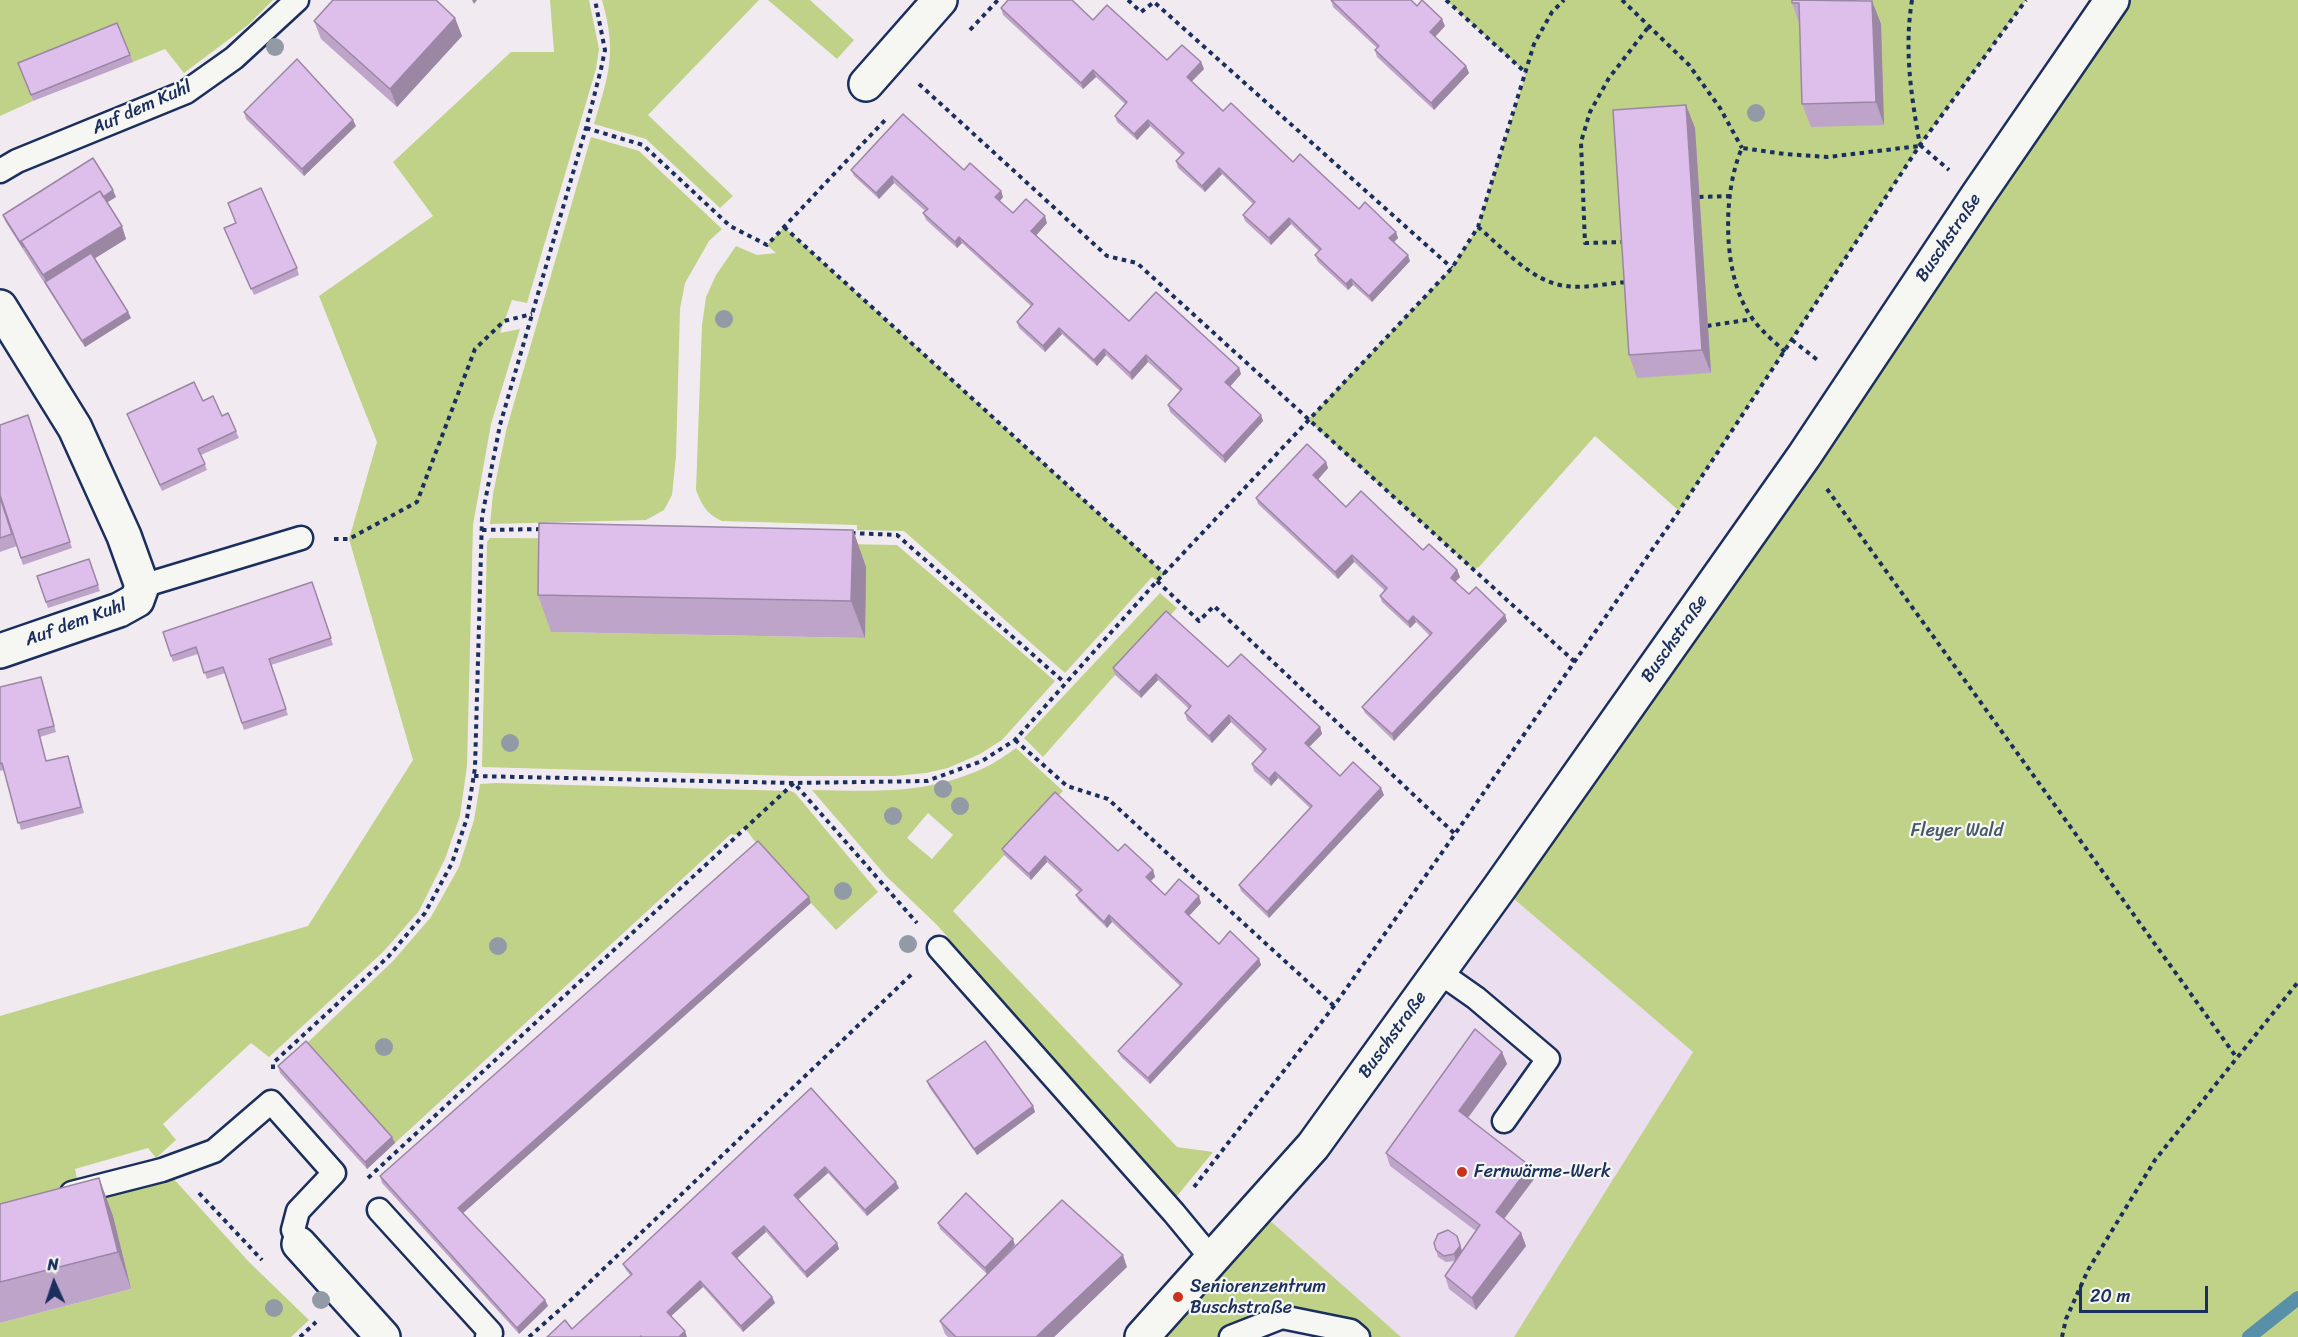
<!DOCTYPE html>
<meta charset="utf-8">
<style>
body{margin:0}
#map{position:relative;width:2298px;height:1337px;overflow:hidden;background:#f1ebf1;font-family:Sriracha,sans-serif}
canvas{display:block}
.north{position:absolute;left:24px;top:1253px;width:60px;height:60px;-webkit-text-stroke:4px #f6f6f2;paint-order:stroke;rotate:357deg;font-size:16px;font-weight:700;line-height:24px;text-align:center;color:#1b2f5e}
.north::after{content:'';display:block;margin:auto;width:21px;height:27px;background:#1b2f5e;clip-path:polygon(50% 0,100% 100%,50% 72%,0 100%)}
.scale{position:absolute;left:2079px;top:1286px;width:129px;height:27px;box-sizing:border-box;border:3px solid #1b2f5e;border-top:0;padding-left:8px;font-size:18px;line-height:21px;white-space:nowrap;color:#1b2f5e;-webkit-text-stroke:4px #f6f6f2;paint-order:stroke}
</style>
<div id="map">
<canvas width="2298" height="1337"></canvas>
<div class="north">N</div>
<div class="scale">20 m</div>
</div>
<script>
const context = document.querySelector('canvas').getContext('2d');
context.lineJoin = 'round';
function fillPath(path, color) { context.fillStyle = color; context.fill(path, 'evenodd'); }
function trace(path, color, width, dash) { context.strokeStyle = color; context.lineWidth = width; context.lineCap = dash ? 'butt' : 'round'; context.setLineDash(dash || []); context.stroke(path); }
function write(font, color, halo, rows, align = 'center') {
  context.font = font + ' Sriracha,sans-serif'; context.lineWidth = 4.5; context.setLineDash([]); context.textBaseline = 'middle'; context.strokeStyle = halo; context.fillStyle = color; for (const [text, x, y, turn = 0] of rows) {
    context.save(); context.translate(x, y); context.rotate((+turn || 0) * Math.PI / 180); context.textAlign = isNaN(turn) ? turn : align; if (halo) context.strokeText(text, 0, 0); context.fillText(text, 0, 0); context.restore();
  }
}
fillPath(new Path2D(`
 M1500,887l193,165 -179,285h-113l-144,-128z`), '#ebdeef');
fillPath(new Path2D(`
 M0,0h273l-25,25 -64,48 -19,-24 -32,13 -113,7 13,32 -33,15z
 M550,0h39l10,49 -3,20 -69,234 -15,-3 -12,33 20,-4 -29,95 -18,101 -6,241 -7,50 -15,43 -26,52 -36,41 -114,105 -18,-14 -88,81 13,16 -20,18 -8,-10 -73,21 3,14 -78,21v-188l308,-90 105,-166 -64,-221 28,-97 -58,-146 114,-80 -40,-54 118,-110h43z
 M602,0h157l-111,115 85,81 -13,12 -74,-69 -52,-15c15,-51 23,-71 8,-124z
 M768,0h42l44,40 -17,19z
 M1446,0h353l72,24v-24h155l-106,145 -241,366 -84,-75 -116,131 -6,2 -165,-149 144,-152 26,-41 48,-154z
 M2112,0h186v1337h-784l179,-285 -193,-165z
 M591,137l48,14 83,78 -13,12 -24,42 -5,26 -4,147 -4,39 -8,15 -18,10 -156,4 3,-30 14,-67z
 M784,227l381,347 -8,7 -5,-4 -87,96 -161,-142 -47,-1v-5l-135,-4c-15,-7 -20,-15 -26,-31l6,-165 4,-28 10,-22 20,-29 21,9 19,-2 -9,-8z
 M490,538l165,1 -103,93 312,6 -71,-95 104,2 158,136 -53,59 -22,14 -32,14 -22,5 -32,3h-100l-312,-9 5,-225z
 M1160,593l17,15 -62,67 -72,82 -19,-19z
 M1016,748l47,43 -110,120 224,236 36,5 -40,49 -235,-275 -52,-50 -74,-86c63,1 113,5 172,-22 11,-5 22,-13 32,-20zM928,813l25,22 -21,24 -25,-21z
 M496,783l295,8 4,2 83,99 -42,38 -76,-82 -16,-21 -9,8 -4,-1 -336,309 -90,-98 88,-84 38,-44 28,-50 15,-47 6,-36z
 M172,1177l77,85 60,58 -18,17h-291v-14l131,-34 -78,-81z
 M1257,1209l144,128h-43l-76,-20 -51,20h-89z`), '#bfd287');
trace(new Path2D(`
 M2249,1337l49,-39`), '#5890a9', 14);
const lane = new Path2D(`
 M0,171l17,-10 169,-69 48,-34 63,-58
 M142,586l159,-48
 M939,948l235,265 38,46
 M1439,972l37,26 72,61 -44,62
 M72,1193l90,-23 52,-19 57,-49 63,71 -36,38 -5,19 6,14
 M379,1210l112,123 -4,4
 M1231,1337l51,-20 69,14 7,6`);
const street = new Path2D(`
 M866,84l74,-84
 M0,307l75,121 49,108 18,50 -5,14 -18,10 -119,41
 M299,1244l84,93
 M1142,1337l171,-191 187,-259 304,-431 174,-261 134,-195`);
trace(lane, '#1b2f5e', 27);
trace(street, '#1b2f5e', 38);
trace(new Path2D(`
 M1128,0l13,12 13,-10 298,266
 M1446,0l80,73
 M1622,0l67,65 31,43 22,40
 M1912,0c-8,49 -1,96 8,145
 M970,30l28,-30
 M919,84l188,172 30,7 438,399
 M586,128l57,17 87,81 37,19 119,-126
 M1920,145l29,25
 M1699,197l32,-1
 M784,227l381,347
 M1478,227c24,20 55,56 88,59 19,3 42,-3 61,-4
 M1625,242l-40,1 -4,-101 9,-30 19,-34 41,-53
 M1707,326l46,-7
 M1792,340l28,22
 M1785,352c-11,-11 -24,-21 -33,-34 -30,-41 -30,-125 -10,-170l43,6 43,3 91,-11
 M1827,489l410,569
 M482,530l62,-1
 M851,533l46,2 168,148
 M334,539h15l68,-37 58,-153 29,-28 28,-7
 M1157,581l42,40 15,-15 241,228
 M1015,740l52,46 41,13 226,207
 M474,776l320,7 133,-2 55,-20 33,-21 142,-159 295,-313 26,-41 56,-183 18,-32 12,-12
 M273,1069v-6l115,-106 37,-44 27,-50 15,-45 8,-50 7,-251 18,-92 86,-297 15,-59 4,-19 -10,-50
 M368,1178l426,-395 123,140
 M1194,1187l140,-181 121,-172 224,-323 241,-366 106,-145
 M199,1193l63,67
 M300,1337l16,-15
 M529,1337l44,-39 341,-326
 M2062,1337l4,-18 22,-49 67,-110 143,-178`), '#1b2f5e', 4, [4.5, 4.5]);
trace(lane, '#f6f6f2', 22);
trace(street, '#f6f6f2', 33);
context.fillStyle = '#929aa6';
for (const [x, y] of [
 [275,47],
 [1756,113],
 [724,319],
 [510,743],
 [943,789],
 [960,806],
 [893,816],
 [843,891],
 [908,944],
 [498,946],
 [384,1047],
 [321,1300],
 [274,1308]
]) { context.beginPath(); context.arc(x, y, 9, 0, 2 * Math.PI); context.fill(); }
fillPath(new Path2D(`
 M1331,0l86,6 28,20 -10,11 31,29 3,7 -35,37 -57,-53 -2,-7 2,-2 -44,-41z
 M1872,1l9,23 3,101 -73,2 -9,-23 -2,-78 -8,-23z
 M1001,8l92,12 74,40 34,2 3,7 -13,13 32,29 136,98 37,23 2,6 -4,4 16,19 -38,41 -19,-17 -5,5 -30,-28 -3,-7 4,-4 -28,-27 -20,21 -26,-24 -2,-6 10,-11 -31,-30 -17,18 -27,-24 -2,-7 5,-6 -31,-29 -13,14 -20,-18 -2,-6 10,-12 -29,-27 -13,12 -80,-74z
 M455,18l7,18 -65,71 -76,-68 -7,-18z
 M117,23l16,39 -100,39 -15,-38z
 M1686,105l9,23 16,245 -74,5 -8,-23z
 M244,112l112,14 -52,50 -58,-57z
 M851,170h113l37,21 2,6 -3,4 13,12 34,10 -11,12 93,86 110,47 2,6 -11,12 31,29 2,6 -38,42 -55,-51 -2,-7 12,-14 -32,-29 -16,18 -26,-25 -9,11 -35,-32 -17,18 -26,-24 -2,-6 14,-16 -69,-63 -5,5 -31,-28 -3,-7 2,-2 -31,-28 -15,16 -25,-23z
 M116,197l-9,5 19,37 -31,19 33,54 3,6 -46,29 -80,-126 -2,-6z
 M228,203l69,65 2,7 -45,20 -30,-67 12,-5z
 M203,401l19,15 14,15 3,7 -38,17 6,15 -45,21 -35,-77z
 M28,415l44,133 -49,17 -9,-27 3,8 -17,6v-55z
 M1326,462l2,6 -10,11 28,28 111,63 3,7 -5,5 14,12 38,27 -113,120 -29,-28 -3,-6 68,-71 -14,-14 -6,6 -28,-26 -2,-6 5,-5 -31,-29 -16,17 -80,-75 -2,-6z
 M853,530l13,37 -1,71 -314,-6 -13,-37z
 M89,559l11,32 -52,17 -11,-32z
 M312,582l21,63 -62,20 17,50 -44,15 -19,-57 -18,6 -9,-25 -25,8 -10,-30z
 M1228,667l92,60 2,7 -13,13 31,29 44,19 -115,123 -28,-27 -2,-6 71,-77 -32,-30 -7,8 -17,-15 -2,-7 11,-12 -32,-30 -19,21 -25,-23 -2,-7 4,-4 -31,-29 -17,18 -26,-23 -2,-7z
 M43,683l13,49 -16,5 6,24 24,1 14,51 -63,17 -17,-60 -4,1v-84z
 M1002,849l116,2 35,19 2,7 -4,4 14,14 36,8 -12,13 30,28 40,15 2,6 -111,119 -29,-27 -3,-6 62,-65 -68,-64 -5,6 -28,-27 -3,-6 3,-3 -32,-30 -16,18 -27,-25z
 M811,903l-348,310 82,87 3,6 -29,28 -137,-151 -2,-7z
 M1502,1052l5,12 -39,54 66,61 -30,40 17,14 5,13 -50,64 -27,-21 -4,-13 10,-15 -9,1 -8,-5 -4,-14 26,-1 2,9 14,-20 -86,-65 -4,-13z
 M278,1066l114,71 3,6 -28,26 -87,-96z
 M927,1081l106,25 2,6 -58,43 -48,-68z
 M811,1088l88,100 -32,28 -39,-43 -30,27 39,43 2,6 -32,29 -41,-46 -29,26 35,39 3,6 -32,29 -40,-45 -32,29 -99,13 59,-53 -5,-6 -3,-6z
 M99,1178l14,38 18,73 -131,34v-119z
 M938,1223l77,22 -16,17 128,5 -73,70h-106l-3,-3 -5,-13 47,-47 -47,-45z`), '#bfa4ca');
fillPath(new Path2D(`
 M472,0h5l-3,4z
 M1872,1l9,23 3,101 -8,-23z
 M455,18l7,18 -65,71 -7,-18z
 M1442,19l3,7 -12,13 -3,-7z
 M1201,62l3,7 -15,15 -2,-7z
 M1466,66l3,7 -35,37 -3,-7z
 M1093,70l3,7 -13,12 -2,-6z
 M1686,105l9,23 16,245 -9,-23z
 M353,120l3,6 -52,50 -2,-7z
 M1148,120l2,6 -13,14 -3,-6z
 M1219,168l3,6 -17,18 -3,-6z
 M892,176l2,7 -15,16 -3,-6z
 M113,190l3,7 -88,55 -4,-6z
 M1001,191l2,6 -5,6 -3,-6z
 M1045,216l2,7 -13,15 -3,-7z
 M1289,218l2,6 -20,21 -2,-7z
 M122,226l4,13 -77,48 -6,-12z
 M1396,232l2,6 -6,6 -3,-6z
 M959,237l3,6 -5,5 -2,-6z
 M1408,255l2,6 -38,41 -3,-6z
 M1351,279l2,6 -5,5 -2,-6z
 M128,312l3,6 -46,29 -3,-6z
 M1059,328l3,6 -17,18 -2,-6z
 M1104,349l2,6 -9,11 -3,-6z
 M1146,355l2,7 -16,18 -2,-7z
 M1239,368l2,6 -13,15 -3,-7z
 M1261,415l2,6 -38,42 -2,-7z
 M1326,462l2,6 -12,14 -3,-7z
 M853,530l13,37 -1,71 -14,-37z
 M1352,555l2,7 -16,17 -3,-7z
 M1457,570l3,7 -7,7 -2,-6z
 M1505,615l2,6 -113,120 -2,-7z
 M1413,616l3,6 -6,6 -2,-6z
 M1156,674l2,6 -17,18 -2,-6z
 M1229,715l2,7 -19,21 -3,-7z
 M1320,727l2,7 -15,15 -2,-6z
 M1275,772l3,6 -7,8 -2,-7z
 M1381,788l3,7 -115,123 -2,-6z
 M1045,856l2,6 -16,18 -2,-6z
 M1153,870l2,7 -7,6 -2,-6z
 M1199,896l2,7 -14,15 -2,-6z
 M809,897l2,6 -350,312 -3,-7z
 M1109,915l3,7 -5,6 -3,-6z
 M1259,959l2,6 -111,119 -2,-6z
 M1502,1052l5,12 -43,59 -5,-12z
 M1033,1106l2,6 -58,43 -3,-6z
 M392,1137l3,6 -28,26 -2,-7z
 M1530,1166l4,13 -34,45 -4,-12z
 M825,1167l3,6 -32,28 -2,-6z
 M99,1178l14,38 18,73 -13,-37z
 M896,1182l3,6 -32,28 -2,-6z
 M764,1226l2,6 -31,28 -3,-7z
 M1521,1233l5,13 -50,64 -4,-12z
 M1457,1236l5,16 -6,9 -2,-7z
 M1013,1239l2,6 -28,30 -2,-7z
 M837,1243l2,6 -32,29 -2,-6z
 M1123,1255l4,12 -73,70h-18z
 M700,1281l3,6 -34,31 -2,-6z
 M772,1297l3,6 -32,29 -2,-6z
 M545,1300l3,6 -29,28 -2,-6z
 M685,1331l2,6h-8z`), '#9b86a4');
const building = new Path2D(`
 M333,0h103l19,18 -65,71 -76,-68z
 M1008,0h64l21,20 14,-15 60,55 15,-15 19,17 -14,15 36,34 8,-8 62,59 7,-8 59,55 6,-7 31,30 -7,6 19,17 -39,41 -18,-17 -5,5 -31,-29 6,-6 -32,-31 -20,20 -26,-23 12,-13 -36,-34 -17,18 -26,-25 8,-8 -36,-33 -14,14 -19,-18 12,-14 -34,-32 -12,13 -80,-75z
 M1331,0h80l6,6 5,-6 20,19 -12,13 36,34 -35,37 -56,-53 4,-4z
 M1792,0l80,1 4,101 -74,2 -3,-101h-7z
 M117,23l13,32 -99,40 -13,-32z
 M297,59l56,61 -51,49 -58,-57z
 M1686,105l16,245 -73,5 -16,-245z
 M903,114l61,56 6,-7 31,28 -6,6 18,16 13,-14 19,17 -14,15 98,90 27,-29 83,76 -14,14 36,33 -38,41 -55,-51 14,-16 -36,-34 -16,18 -26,-24 -10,11 -35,-32 -16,18 -26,-24 16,-18 -74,-67 -4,5 -32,-29 5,-4 -36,-33 -16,17 -25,-23z
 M93,158l20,32 -10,7 -3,-6 -79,50 2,6 -20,-32z
 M261,188l36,80 -46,21 -27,-61 12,-5 -8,-20z
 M100,191l22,35 -79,49 -22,-34z
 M91,253l37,59 -46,29 -37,-59z
 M194,382l9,19 10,-5 9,20 6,-3 8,18 -38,18 7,15 -45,21 -33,-71z
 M28,415l42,127 -49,16 -21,-63v-70z
 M1307,444l19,18 -13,13 33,32 15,-16 62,59 6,-6 28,26 -6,8 18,16 7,-7 29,28 -113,119 -30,-27 70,-74 -19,-17 -5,6 -28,-26 7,-8 -35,-33 -17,17 -79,-74z
 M0,497l12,37 -12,4z
 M539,523l314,7 -2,71 -313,-6z
 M89,559l9,26 -52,17 -9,-26z
 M312,582l19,56 -62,21 17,50 -44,14 -19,-56 -19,6 -8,-26 -25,9 -8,-24z
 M1166,611l62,56 13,-13 79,73 -15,16 35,33 13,-14 28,26 -114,124 -28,-27 73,-79 -37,-34 -6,7 -17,-15 14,-15 -37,-34 -20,21 -24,-23 6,-7 -35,-32 -17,18 -26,-24z
 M41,677l13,49 -16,4 8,31 22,-5 13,51 -63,16 -16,-60 -2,1v-77z
 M1055,792l63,59 7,-7 28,26 -7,7 19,18 14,-16 20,17 -14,16 34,32 11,-13 29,28 -111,119 -30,-27 64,-67 -73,-69 -5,7 -28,-27 6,-5 -37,-34 -16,18 -27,-25z
 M758,841l51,56 -351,311 87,92 -28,28 -137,-152z
 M1475,1029l27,23 -43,59 71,55 -34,46 25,21 -49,65 -27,-22 35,-51 -94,-72z
 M306,1041l86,96 -27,25 -87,-96z
 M985,1041l48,65 -59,43 -47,-68z
 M811,1088l85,94 -31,28 -40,-43 -31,28 43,48 -32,29 -41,-46 -32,27 40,44 -31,29 -41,-45 -33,31 18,19 -6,6h-37l-1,-1 -1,1h-93l18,-17 7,9 60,-55 -9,-10z
 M99,1178l19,74 -118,30v-78z
 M966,1193l47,46 -28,29 -47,-45z
 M1062,1200l61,55 -87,82h-80l-16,-16z
 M1448,1230l9,6 3,10 -6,8 -10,2 -8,-6 -2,-7 4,-9z`);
fillPath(building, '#debfeb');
trace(building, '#9b86a4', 1.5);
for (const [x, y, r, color] of [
 [1462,1172,6,"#c8321e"],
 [1178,1297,6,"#c8321e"]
]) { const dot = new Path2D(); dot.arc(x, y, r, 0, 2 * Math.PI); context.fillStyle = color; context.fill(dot); trace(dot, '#f6f6f2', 2); }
write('18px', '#1b2f5e', '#f6f6f2', [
 ["Auf dem Kuhl",142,108,-24],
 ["Buschstraße",1949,238,-56],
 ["Auf dem Kuhl",76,623,-20],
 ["Buschstraße",1675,639,-55],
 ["Buschstraße",1393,1035,-54]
]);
write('18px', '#445868', '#f6f6f2', [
 ["Fleyer Wald",1957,831]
]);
write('18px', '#1b2f5e', '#f6f6f2', [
 ["Fernwärme-Werk",1474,1172],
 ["Seniorenzentrum",1190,1287],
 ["Buschstraße",1190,1308]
], 'left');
</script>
